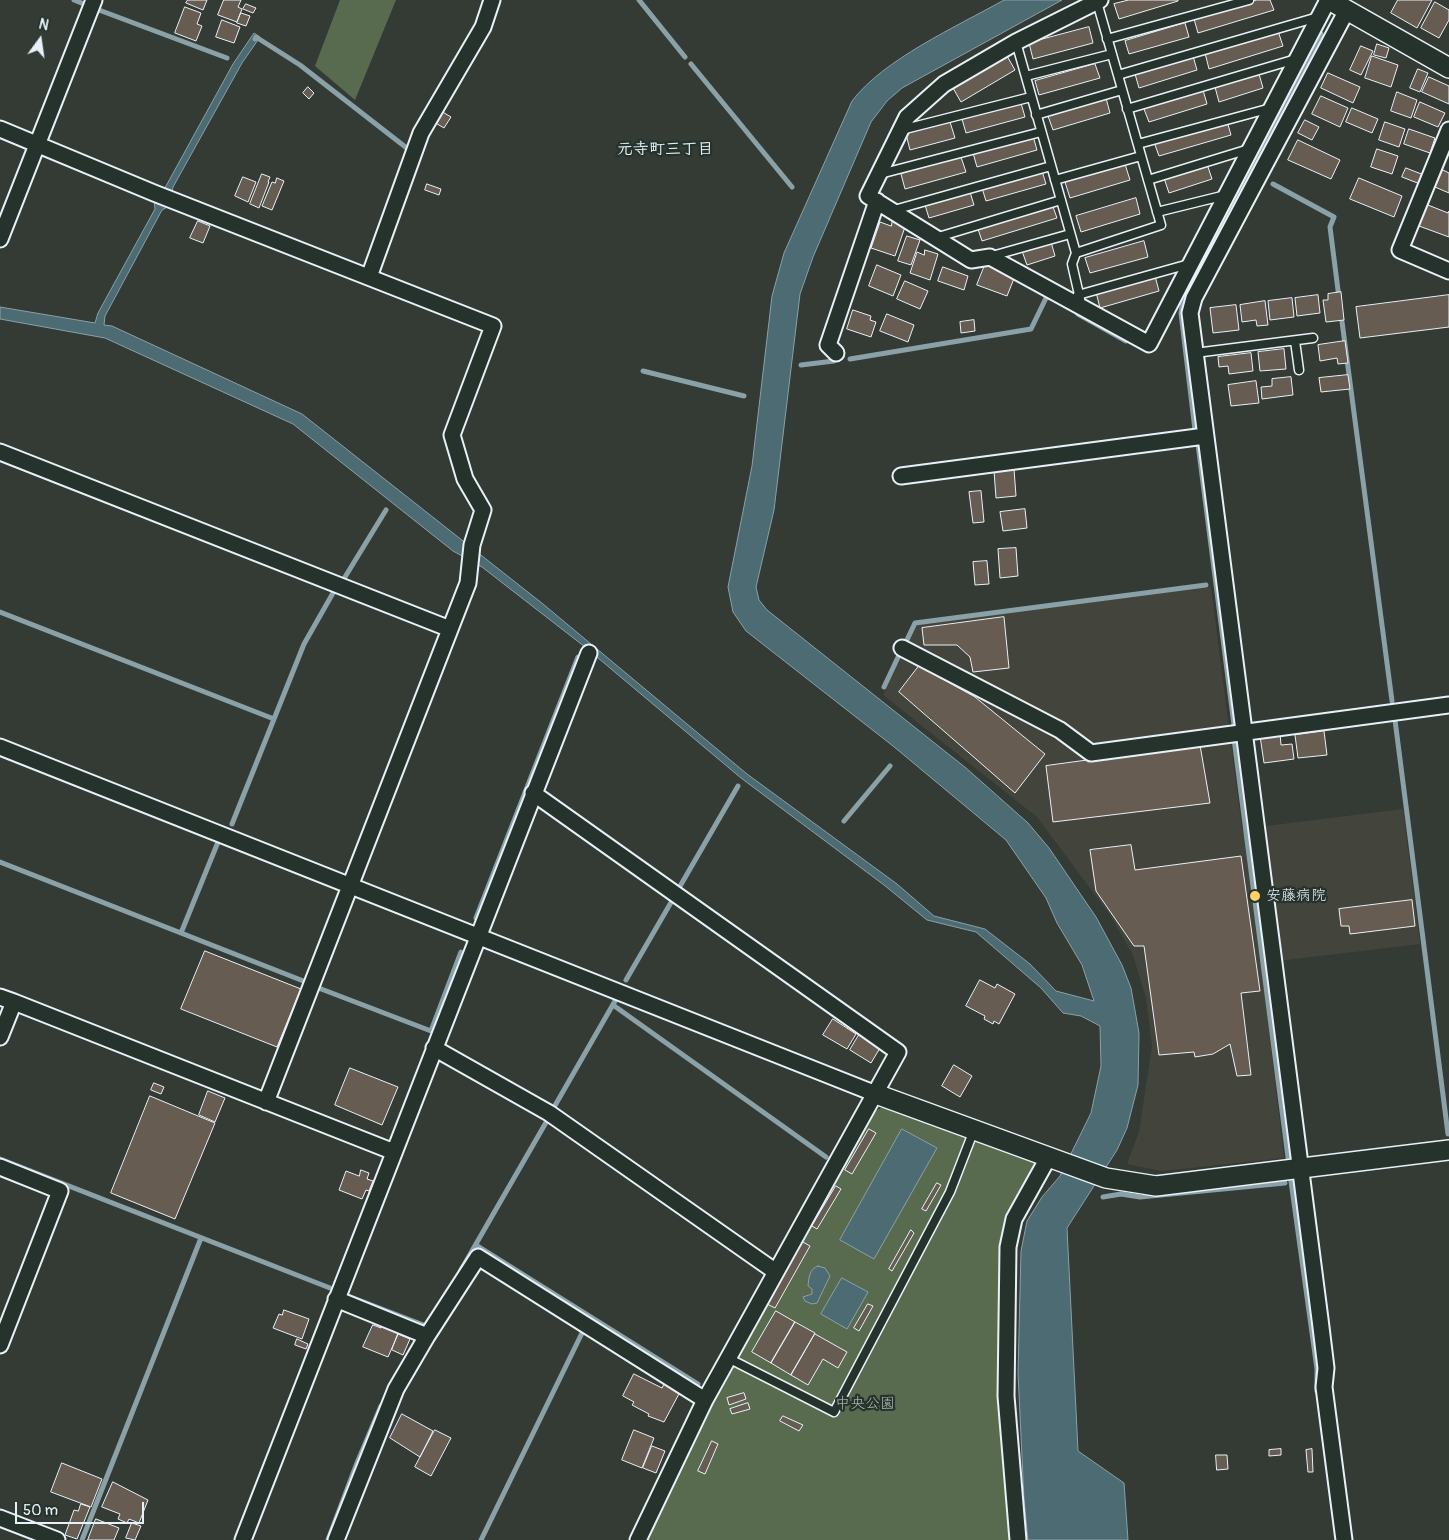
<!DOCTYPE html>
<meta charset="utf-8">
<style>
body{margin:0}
#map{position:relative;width:1449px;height:1540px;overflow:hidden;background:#333b34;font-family:Pangolin,sans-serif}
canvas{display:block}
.north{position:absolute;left:15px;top:15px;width:50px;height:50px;-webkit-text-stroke:4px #26332d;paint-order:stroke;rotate:14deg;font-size:14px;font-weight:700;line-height:20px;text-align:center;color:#e8f1f8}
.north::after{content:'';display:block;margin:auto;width:18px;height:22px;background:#e8f1f8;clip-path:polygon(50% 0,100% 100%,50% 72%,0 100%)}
.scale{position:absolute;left:15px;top:1502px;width:129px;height:22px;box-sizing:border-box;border:2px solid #e8f1f8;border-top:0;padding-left:6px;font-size:15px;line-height:18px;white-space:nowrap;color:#e8f1f8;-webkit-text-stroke:4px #26332d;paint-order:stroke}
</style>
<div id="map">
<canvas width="1449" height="1540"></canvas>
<div class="north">N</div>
<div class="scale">50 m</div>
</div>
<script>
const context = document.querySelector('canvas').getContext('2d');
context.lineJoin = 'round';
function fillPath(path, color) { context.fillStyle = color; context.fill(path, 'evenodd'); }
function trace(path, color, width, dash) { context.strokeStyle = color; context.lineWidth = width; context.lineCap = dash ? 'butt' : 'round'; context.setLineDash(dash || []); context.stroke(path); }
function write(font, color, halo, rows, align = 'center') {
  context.font = font + ' Pangolin,"Klee One",sans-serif'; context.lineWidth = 4.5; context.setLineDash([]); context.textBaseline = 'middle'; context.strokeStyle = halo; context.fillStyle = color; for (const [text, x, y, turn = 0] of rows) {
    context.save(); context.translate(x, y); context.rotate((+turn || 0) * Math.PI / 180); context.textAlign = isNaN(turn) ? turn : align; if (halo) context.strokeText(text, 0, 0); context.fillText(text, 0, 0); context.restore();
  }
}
fillPath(new Path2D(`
 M1211,587l31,242 161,-20 17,135 -159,19 23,195 -122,13 -35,-7 12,-32 13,-86 -6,-48 -13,-43 -23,-40 -73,-98 -154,-122 33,-70z`), '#43453d');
fillPath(new Path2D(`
 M340,0h56l-41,100 -40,-34z
 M884,1106l150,57 1,6 -26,51 3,320h-366l80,-164 146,-263z`), '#596b4e');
const water = new Path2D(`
 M1004,0h58l-160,88 -15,13 -16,21 -58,135 -13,37 -26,216 -18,77 3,13 8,10 199,158 62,55 21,25 47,69 26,48 9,23 8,45 -1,52 -11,43 -10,22 -50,78 11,223 46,32 4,57h-100l-4,-41 -6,-126 3,-122 6,-30 15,-24 18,-21 31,-63 10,-47 -1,-40 -19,-10 -18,-3 -22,-25 -65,-56 -49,-12 -43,-35 -143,-107 -156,-131 -103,-80 -29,-16 -160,-127 -188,-86 -105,-19v-12l95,16 3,-10 57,-104 -1,-8 12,-15 67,-122 21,-31 6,4 -18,26 -69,124 -4,19 -7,4 -57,106 -1,9 8,1 190,88 241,190 204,170 150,110 37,32 51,13 45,35 26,27 38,10 -12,-36 -25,-42 -11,-25 -40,-58 -113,-94 -147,-115 -13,-19 -5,-25 24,-121 20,-170 12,-43 68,-152c32,-42 104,-74 152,-101z
 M902,1129l35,19 -63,111 -34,-19z
 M818,1266l7,2 5,8 -13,27 -5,1 -7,-3 -2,-4 9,-3v-5l-4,-3c1,-8 1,-17 10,-20z
 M842,1278l26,14 -21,37 -26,-15z`);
fillPath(water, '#4c6b73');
trace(water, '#8aa1a8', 1);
trace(new Path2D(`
 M74,0l10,4
 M639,0l46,57
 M99,10l128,48
 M255,39l1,-2 44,28 108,84
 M691,64l101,123
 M1273,184l61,33 -4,10 9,71
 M1078,314l48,27
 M1341,314l51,387
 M850,359l181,-30 16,-33 4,2
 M801,365l33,-4
 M643,371l101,25
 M1195,430l-14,-117 2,-12 138,-267
 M1198,444l36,281
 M345,577l41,-67
 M0,612l274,107
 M905,644l10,-21 291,-38
 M884,687l16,-34
 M1395,720l53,414
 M1234,739l55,426
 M844,821l46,-55
 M232,824l72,-180 29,-51
 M0,862l306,120
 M679,888l59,-102
 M476,918l102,-261
 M181,933l37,-91
 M626,980l47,-81
 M316,987l115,44 30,-79
 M613,1005l213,152
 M553,1109l62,-108
 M0,1159l330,129
 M1290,1174l27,195v22
 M1103,1197l18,-3 19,3 145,-14
 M476,1245l222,139
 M461,1270l87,-151
 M348,1296l78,30 3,-4
 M82,1540l119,-302
 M328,1540l29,-77 24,-57
 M481,1540l102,-209`), '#8aa1a8', 5);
const building = new Path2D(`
 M188,0h19l-4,10 -17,-7z
 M224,0h17l-3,7 4,2 -5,13 -19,-7z
 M1129,0h49v1l-59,18 -5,-15z
 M1257,0h13l4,10 -76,23 -4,-14z
 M1398,0h34l-15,28 -26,-15z
 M1435,2l14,8v10l-10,18 -18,-10z
 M246,4l10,4 -3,5 -10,-4z
 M185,7l16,6 -4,11 5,2 -6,15 -21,-8z
 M241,13l9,3 -4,10 -9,-3z
 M222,20l18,7 -6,16 -18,-6z
 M1185,23l4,14 -60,17 -4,-13z
 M1089,27l4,16 -60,16 -4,-16z
 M1278,31l5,15 -74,23 -4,-16z
 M1377,44l12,4 -3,10 -12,-3z
 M1361,46l12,5 -12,24 -11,-5z
 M1007,56l8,14 -54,32 -8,-14z
 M1193,56l4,14 -58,18 -4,-14z
 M1372,56l26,9 -7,22 -26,-9z
 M1095,64l5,14 -61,17 -4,-14z
 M1418,69l10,4 -8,19 -10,-4z
 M1328,73l32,14 -7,16 -32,-15z
 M1259,74l4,14 -44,14 -4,-15z
 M1429,77l20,9v18l-27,-12z
 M308,87l6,6 -5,6 -6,-6z
 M1203,90l4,14 -58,18 -5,-13z
 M1397,92l20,8 -6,18 -20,-7z
 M1321,96l27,12 -8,19 -28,-13z
 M1106,98l4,15 -57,17 -5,-14z
 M1420,102l25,11 -7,14 -24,-10z
 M1021,103l4,14 -59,16 -4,-14z
 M1352,108l26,11 -6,14 -26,-11z
 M441,111l10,6 -7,11 -10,-6z
 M1305,120l14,7 -7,13 -14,-7z
 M1227,121l4,14 -72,21 -5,-14z
 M950,122l5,16 -45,12 -4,-16z
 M1385,122l20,7 -6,18 -20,-7z
 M1409,129l26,9 -5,15 -26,-9z
 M1033,136l4,14 -60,17 -4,-14z
 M1298,140l42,20 -9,19 -43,-19z
 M1377,149l21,7 -6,18 -21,-7z
 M961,157l5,15 -61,17 -4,-15z
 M1125,164l5,16 -60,18 -5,-16z
 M1207,164l5,15 -43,14 -5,-15z
 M1406,168l18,7 -4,9 -18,-7z
 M1443,170l6,3v20l-14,-6z
 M1042,171l4,13 -60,17 -4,-13z
 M262,174l8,3 -2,5h1l-10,26 -9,-4z
 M243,177l13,5 -8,20 -13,-6z
 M277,178l7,3 -12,29 -10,-4 10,-24 3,1z
 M1359,178l43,18 -8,21 -44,-18z
 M427,184l14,5 -2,6 -14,-5z
 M970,192l4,13 -45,13 -4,-13z
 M1136,198l4,16 -59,18 -5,-16z
 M1052,204l5,14 -75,23 -5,-15z
 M1428,205l20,8 1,-2v26l-30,-11z
 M893,219l13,5 -11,32 -24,-8 9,-26 11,4z
 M198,221l12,5 -7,17 -13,-5z
 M907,236l13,4 -9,25 -13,-4z
 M1144,241l4,16 -58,16 -5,-15z
 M1051,242l4,14 -28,9 -5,-14z
 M925,250l13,4 -8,26 -20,-7 7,-21 7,3z
 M877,265l24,10 -8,21 -24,-10z
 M985,265l30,11 -8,20 -30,-11z
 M943,267l25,9 -4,14 -26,-9z
 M1155,276l4,15 -59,17 -4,-16z
 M905,281l23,10 -8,18 -23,-10z
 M1341,292l3,28 -18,2 -3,-22h5v-6z
 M1318,295l2,18 -23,3 -2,-18z
 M1449,295v32l-89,11 -4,-31z
 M1292,298l2,19 -24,3 -2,-19z
 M1265,301l3,24 -11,1 -1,-6 -14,2 -2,-17z
 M1236,305l3,25 -26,3 -3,-25z
 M853,310l18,6 -1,4 6,2 -5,15 -24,-8z
 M887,314l27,11 -6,17 -28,-11z
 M974,320l1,11 -14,2 -1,-11z
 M1345,341l3,22 -10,1 -1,-6 -17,3 -2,-16z
 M1284,349l2,20 -26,2 -2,-19z
 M1251,353l2,18 -24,3 -1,-8 -9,1 -1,-10z
 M1348,375l2,14 -29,3 -2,-14z
 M1291,377l2,18 -31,4 -1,-12 11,-1v-7z
 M1256,381l3,22 -28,3 -3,-21z
 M1014,469l2,27 -20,2 -2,-27z
 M981,491l3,31 -11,1 -4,-31z
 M1025,509l2,19 -24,3 -3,-19z
 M1016,548l2,28 -18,2 -2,-29z
 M987,561l2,23 -14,1 -2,-23z
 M1004,617l5,51 -36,4 -3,-15 -13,-12h-33l-2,-17z
 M919,666l56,31 70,57 -30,39 -116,-101z
 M1324,731l3,24 -29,3 -3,-23z
 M1280,733l1,12 11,-1 2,15 -30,4 -4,-27z
 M1200,745l10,58 -157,19 -7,-56z
 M1131,845l4,25 106,-14 19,135 -19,2 10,82 -14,1 -7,-32 -17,10 -18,3 -1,-5 -35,3 -15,-109h-10l-38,-55 -6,-41z
 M1412,900l3,26 -65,8 -1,-8h-8l-2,-17z
 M205,951l96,38 -24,58 -96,-38z
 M980,980l15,8 2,-4 18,10 -16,30 -5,-3 -1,3 -9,-5 1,-3 -19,-10z
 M833,1019l23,15 -9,15 -24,-14z
 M859,1035l21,13 -9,15 -21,-13z
 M954,1065l18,11 -12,21 -18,-11z
 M350,1068l48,19 -16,38 -47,-20z
 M154,1083l10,4 -3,7 -10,-4z
 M208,1091l17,7 -10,24 -16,-7z
 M150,1096l65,27 -40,96 -64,-26z
 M869,1129l7,4 -24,41 -7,-4z
 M361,1170l8,3 -2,6 6,2 -4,10 -3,-1 -4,9 -23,-9 7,-19 13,5z
 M937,1183l4,2 -15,26 -4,-2z
 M836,1186l5,3 -24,40 -5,-3z
 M911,1230l3,3 -22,38 -3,-2z
 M803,1242l7,4 -35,62 -8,-4z
 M868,1304l5,2 -14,25 -5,-3z
 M284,1310l25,9 -7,20 -29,-11 6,-14 3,1z
 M776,1311l19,11 -24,41 -19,-11z
 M795,1322l20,11 -24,42 -20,-12z
 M373,1325l8,3 1,-3 17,7 -11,25 -25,-10z
 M398,1334l12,5 -7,16 -11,-5z
 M815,1334l32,18 -9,16 -15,-9 -15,26 -17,-10z
 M297,1339l11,5 -2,5 -11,-4z
 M634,1374l28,14 2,-4 16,8 -16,30 -16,-6 1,-2 -17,-9 2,-3 -11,-6z
 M744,1393l2,6 -17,6 -2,-7z
 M748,1403l2,6 -18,5 -2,-5z
 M402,1414l31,17 -13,26 -30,-19z
 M783,1416l20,9 -4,6 -19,-10z
 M435,1430l16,8 -20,38 -16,-9z
 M634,1430l20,8 -12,30 -20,-8z
 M712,1441l6,3 -13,30 -7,-3z
 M652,1446l13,5 -9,22 -13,-5z
 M1281,1449v6l-12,1v-6z
 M1312,1449l1,23h-5l-2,-22z
 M1216,1455h11l1,14 -11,1z
 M62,1463l40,16 -11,28 -40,-15z
 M113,1482l35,18 -9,23 -10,-4 -2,4 -9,-4 2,-5 -18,-7z
 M81,1504l9,3 -13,32 -12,-4 9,-25 4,1z
 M96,1519l23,9 -5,12h-26z
 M132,1523l9,3 -6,14 -9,-2z`);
fillPath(building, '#675c52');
trace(building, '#e8f1f8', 1);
const service = new Path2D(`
 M1107,39l142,-39
 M1016,42l60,211 85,-28 -64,-223 2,-1
 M1118,75l200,-58
 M1026,76l86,-22
 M1127,109l169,-50
 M1036,115l86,-25
 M901,130l130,-33
 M1138,144l133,-36
 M880,174l161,-42
 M1055,180l86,-24
 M1148,180l101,-31
 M894,210l157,-44
 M1157,212l69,-17
 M935,238l126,-38
 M1076,253l-4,11 8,35
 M992,256l78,-22
 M1078,295l111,-31
 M1295,341l4,29
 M1195,353l118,-15
 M728,1358l106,54 116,-220 24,-62`);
const minor = new Path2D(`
 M1100,0l-84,42 -72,42 -37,33 -39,79 103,64 19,-3 159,87 179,-344
 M0,129l154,64 339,133 -41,109 13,44 18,31 -11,35 -4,38 -202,519
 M1449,130l-49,120 49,21
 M0,239l94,-239
 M369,277l52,-144 62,-106 9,-27
 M836,353l-8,-8 49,-144
 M0,452l450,177
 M901,476l304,-40
 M902,648l158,82 31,23 358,-48
 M0,747l876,347
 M533,793l365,259 -193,348 -67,140
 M0,997l14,5 -14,35
 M14,1002l380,150
 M434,1048l115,65 227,159
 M0,1167l60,24 -60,154
 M336,1299l91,37 51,-79 227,143
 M0,1518l57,22
 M243,1540l346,-887
 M336,1540l60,-151 31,-53
 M1018,1540l-12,-144 2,-149 6,-28 34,-61
 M1344,1540l-20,-153 2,-19 -6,-49 -130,-1006 4,-15 153,-288`);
const tertiary = new Path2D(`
 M1329,0l120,68
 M876,1094l230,84 50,8 293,-36`);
trace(service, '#e8f1f8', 11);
trace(minor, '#e8f1f8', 19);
trace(tertiary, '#e8f1f8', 22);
trace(service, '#26332d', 8);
trace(minor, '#26332d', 15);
trace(tertiary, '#26332d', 19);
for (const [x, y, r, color] of [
 [1255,896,6,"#ffd166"]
]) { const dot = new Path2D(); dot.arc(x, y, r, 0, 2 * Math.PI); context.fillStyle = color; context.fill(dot); trace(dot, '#26332d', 2); }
write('15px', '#e8f1f8', '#26332d', [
 ["安藤病院",1266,896]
], 'left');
write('15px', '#afbbb4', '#26332d', [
 ["中央公園",865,1404]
]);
write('bold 16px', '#e8f1f8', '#26332d', [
 ["元寺町三丁目",665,150]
]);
</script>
